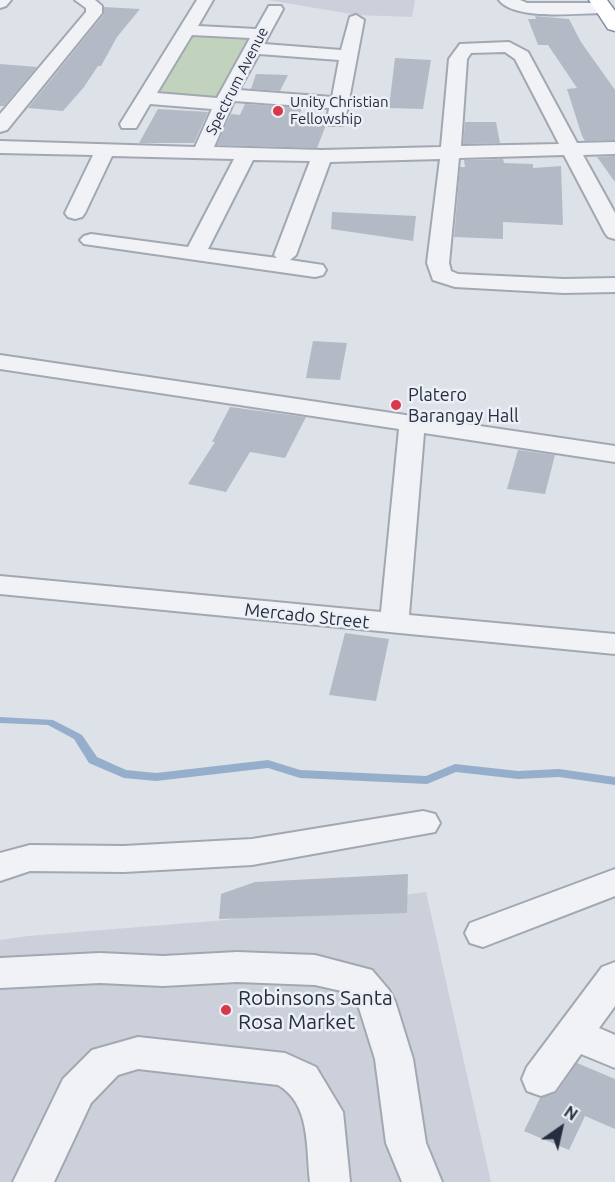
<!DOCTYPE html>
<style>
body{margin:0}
#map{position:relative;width:615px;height:1182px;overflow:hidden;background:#dde1e8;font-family:Ubuntu,sans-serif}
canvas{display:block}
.north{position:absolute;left:531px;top:1098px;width:60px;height:60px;-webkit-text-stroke:4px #ecf0f6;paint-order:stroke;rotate:34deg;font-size:16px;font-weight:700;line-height:24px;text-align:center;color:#252e40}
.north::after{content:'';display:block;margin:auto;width:21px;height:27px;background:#252e40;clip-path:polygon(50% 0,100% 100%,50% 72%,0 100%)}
</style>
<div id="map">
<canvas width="615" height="1182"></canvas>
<div class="north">N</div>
</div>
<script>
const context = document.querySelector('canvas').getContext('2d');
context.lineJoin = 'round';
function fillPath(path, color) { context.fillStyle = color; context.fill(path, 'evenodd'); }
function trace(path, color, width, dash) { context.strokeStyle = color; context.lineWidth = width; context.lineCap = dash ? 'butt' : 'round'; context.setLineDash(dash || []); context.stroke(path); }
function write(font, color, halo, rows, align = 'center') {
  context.font = font + ' Ubuntu,sans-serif'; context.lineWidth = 5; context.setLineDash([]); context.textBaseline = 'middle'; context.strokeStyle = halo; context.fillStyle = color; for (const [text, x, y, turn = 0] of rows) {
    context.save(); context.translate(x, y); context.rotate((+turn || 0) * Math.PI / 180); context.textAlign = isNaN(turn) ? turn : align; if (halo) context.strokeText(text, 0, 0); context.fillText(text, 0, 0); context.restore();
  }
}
fillPath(new Path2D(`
 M268,0h147l-3,17 -55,-2z
 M426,892l65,290h-491v-242l28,-4 198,-16z`), '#cbd0da');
fillPath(new Path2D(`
 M193,31l58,4 -34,62 -59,-5z`), '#c2d3bd');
fillPath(new Path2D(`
 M0,717l53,3 29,15 15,22 29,13 30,3 112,-13 32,10 126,6 29,-12 63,7 41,-2 56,8v8l-56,-8 -41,2 -62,-7 -29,12 -127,-6 -32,-10 -112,13 -32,-3 -35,-15 -15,-24 -26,-14 -48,-2z`), '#95aecb');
fillPath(new Path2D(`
 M104,7l36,2 -23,28 -16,29h-3l-14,21 -21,24 -35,-3 76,-94z
 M535,16l34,3 12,23 34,48v50l-30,1 -3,-5 -15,-47 10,-1 -29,-43h-10l-10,-26h8z
 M395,58l36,2 -8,49 -34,-1z
 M0,64l37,3 -33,39h-4z
 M256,74l32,1 -8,16 -29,-2z
 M245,104l57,4 -5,14 29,3 -9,23 -100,-3 14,-31 9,1z
 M158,109l50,3 -14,31h-55z
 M465,122h31l4,21 -37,1z
 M615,156v26l-18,-25z
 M503,159l1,4 29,1v4l28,-2 2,59 -60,-3v17l-49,-2 6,-70h5l-1,-7z
 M332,212l84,4 -3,25 -82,-12z
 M313,341l34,2 -7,37 -34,-2z
 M230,407l76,10 -21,41 -35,-6 -24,40 -38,-8 27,-42h-3z
 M518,450l37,5 -10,39 -38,-5z
 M345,633l44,6 -13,62 -47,-6z
 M408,874l-1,39 -188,6 2,-25 34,-12z
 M577,1063l38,16v50l-30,-13 -16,34 -45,-19 16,-33 17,-6z`), '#b4bac5');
const minor = new Path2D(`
 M0,0h11l-5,6 -6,2z
 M75,0h20l7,6v7l-95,117 -7,2v-18l86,-102v-4z
 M197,0h16l-15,26 58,3 13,-23h12l2,3 -19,35 77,6 9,-33 6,-2 8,5 -19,101 -2,4h-14l-2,-4 2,-13 -95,-7 -20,46 108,3 119,-3 8,-88 11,-15 49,-2 19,10 49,91 38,-1v12l-32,1 32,58v26l-7,-2 -3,-4 -41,-78 -105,3 -10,105 2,8 7,3 106,5 51,-1v14l-51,1 -109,-6 -22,-7 -6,-17 13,-104 -110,3 -34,93 -6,5 33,5 3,5 -3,5 -8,2 -231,-33 -4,-4 4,-4 7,-2 97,13 46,-88 -122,-3 -27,57 -3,4 -7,2 -7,-2 -3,-4 28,-58 -93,-2v-12l195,6 17,-38 -62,-5 -14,24h-14l-2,-4zM192,35l58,3 -33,60 -60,-5zM505,52l10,7 44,85 -98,2 6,-87 4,-6zM259,54l80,6 -7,37 -93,-7zM253,160l57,1 -36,94 3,3 -69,-9z
 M499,0h21l7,3h77l8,5 -8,5c-25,0 -89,8 -105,-13z
 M0,355l615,91v16l-191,-29 -15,182 206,19v20l-615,-60v-18l381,36 18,-183 -399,-60z
 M423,811l12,3 5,9 -5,9 -183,33 -128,7 -94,-1 -30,10v-28l30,-8 94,1 128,-7z
 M615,869v27l-132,51 -13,-4 -5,-10 5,-10z
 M237,952l78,3 57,15 17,20 6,11 18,58 13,84 16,39h-40l-16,-39 -11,-84 -16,-51 -13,-16 -31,-7 -78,-3 -74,4 -63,-3 -100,5v-30l100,-5 63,3z
 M615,962v44l-16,22 16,7v33l-34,-14 -26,37 -14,5 -14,-5 -5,-12 5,-12 75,-100z
 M138,1037l147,16 31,14 27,45 7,70h-40c-4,-34 1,-78 -32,-97l-140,-16 -20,6 -27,28 -37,79h-41l50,-103 29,-29z`);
const highway = new Path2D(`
 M589,0h18l8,11v20l-7,-2z`);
trace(minor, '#a2a8b2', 4);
trace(highway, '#838ea0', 3);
fillPath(minor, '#f0f2f6');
fillPath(highway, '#fff');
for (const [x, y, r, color] of [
 [278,111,6,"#d8374c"],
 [396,405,6,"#d8374c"],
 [226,1010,6,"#d8374c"]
]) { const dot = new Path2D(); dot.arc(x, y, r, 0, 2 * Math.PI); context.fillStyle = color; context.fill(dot); trace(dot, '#ecf0f6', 2); }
write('15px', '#252e40', '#ecf0f6', [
 ["Spectrum Avenue",237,81,-63]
]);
write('15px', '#252e40', '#ecf0f6', [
 ["Unity Christian",290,102],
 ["Fellowship",290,119]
], 'left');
write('18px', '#252e40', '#ecf0f6', [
 ["Platero",408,395],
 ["Barangay Hall",408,416]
], 'left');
write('18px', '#252e40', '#ecf0f6', [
 ["Mercado Street",307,616,6]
]);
write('21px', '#252e40', '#ecf0f6', [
 ["Robinsons Santa",238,998],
 ["Rosa Market",238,1022]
], 'left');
</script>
